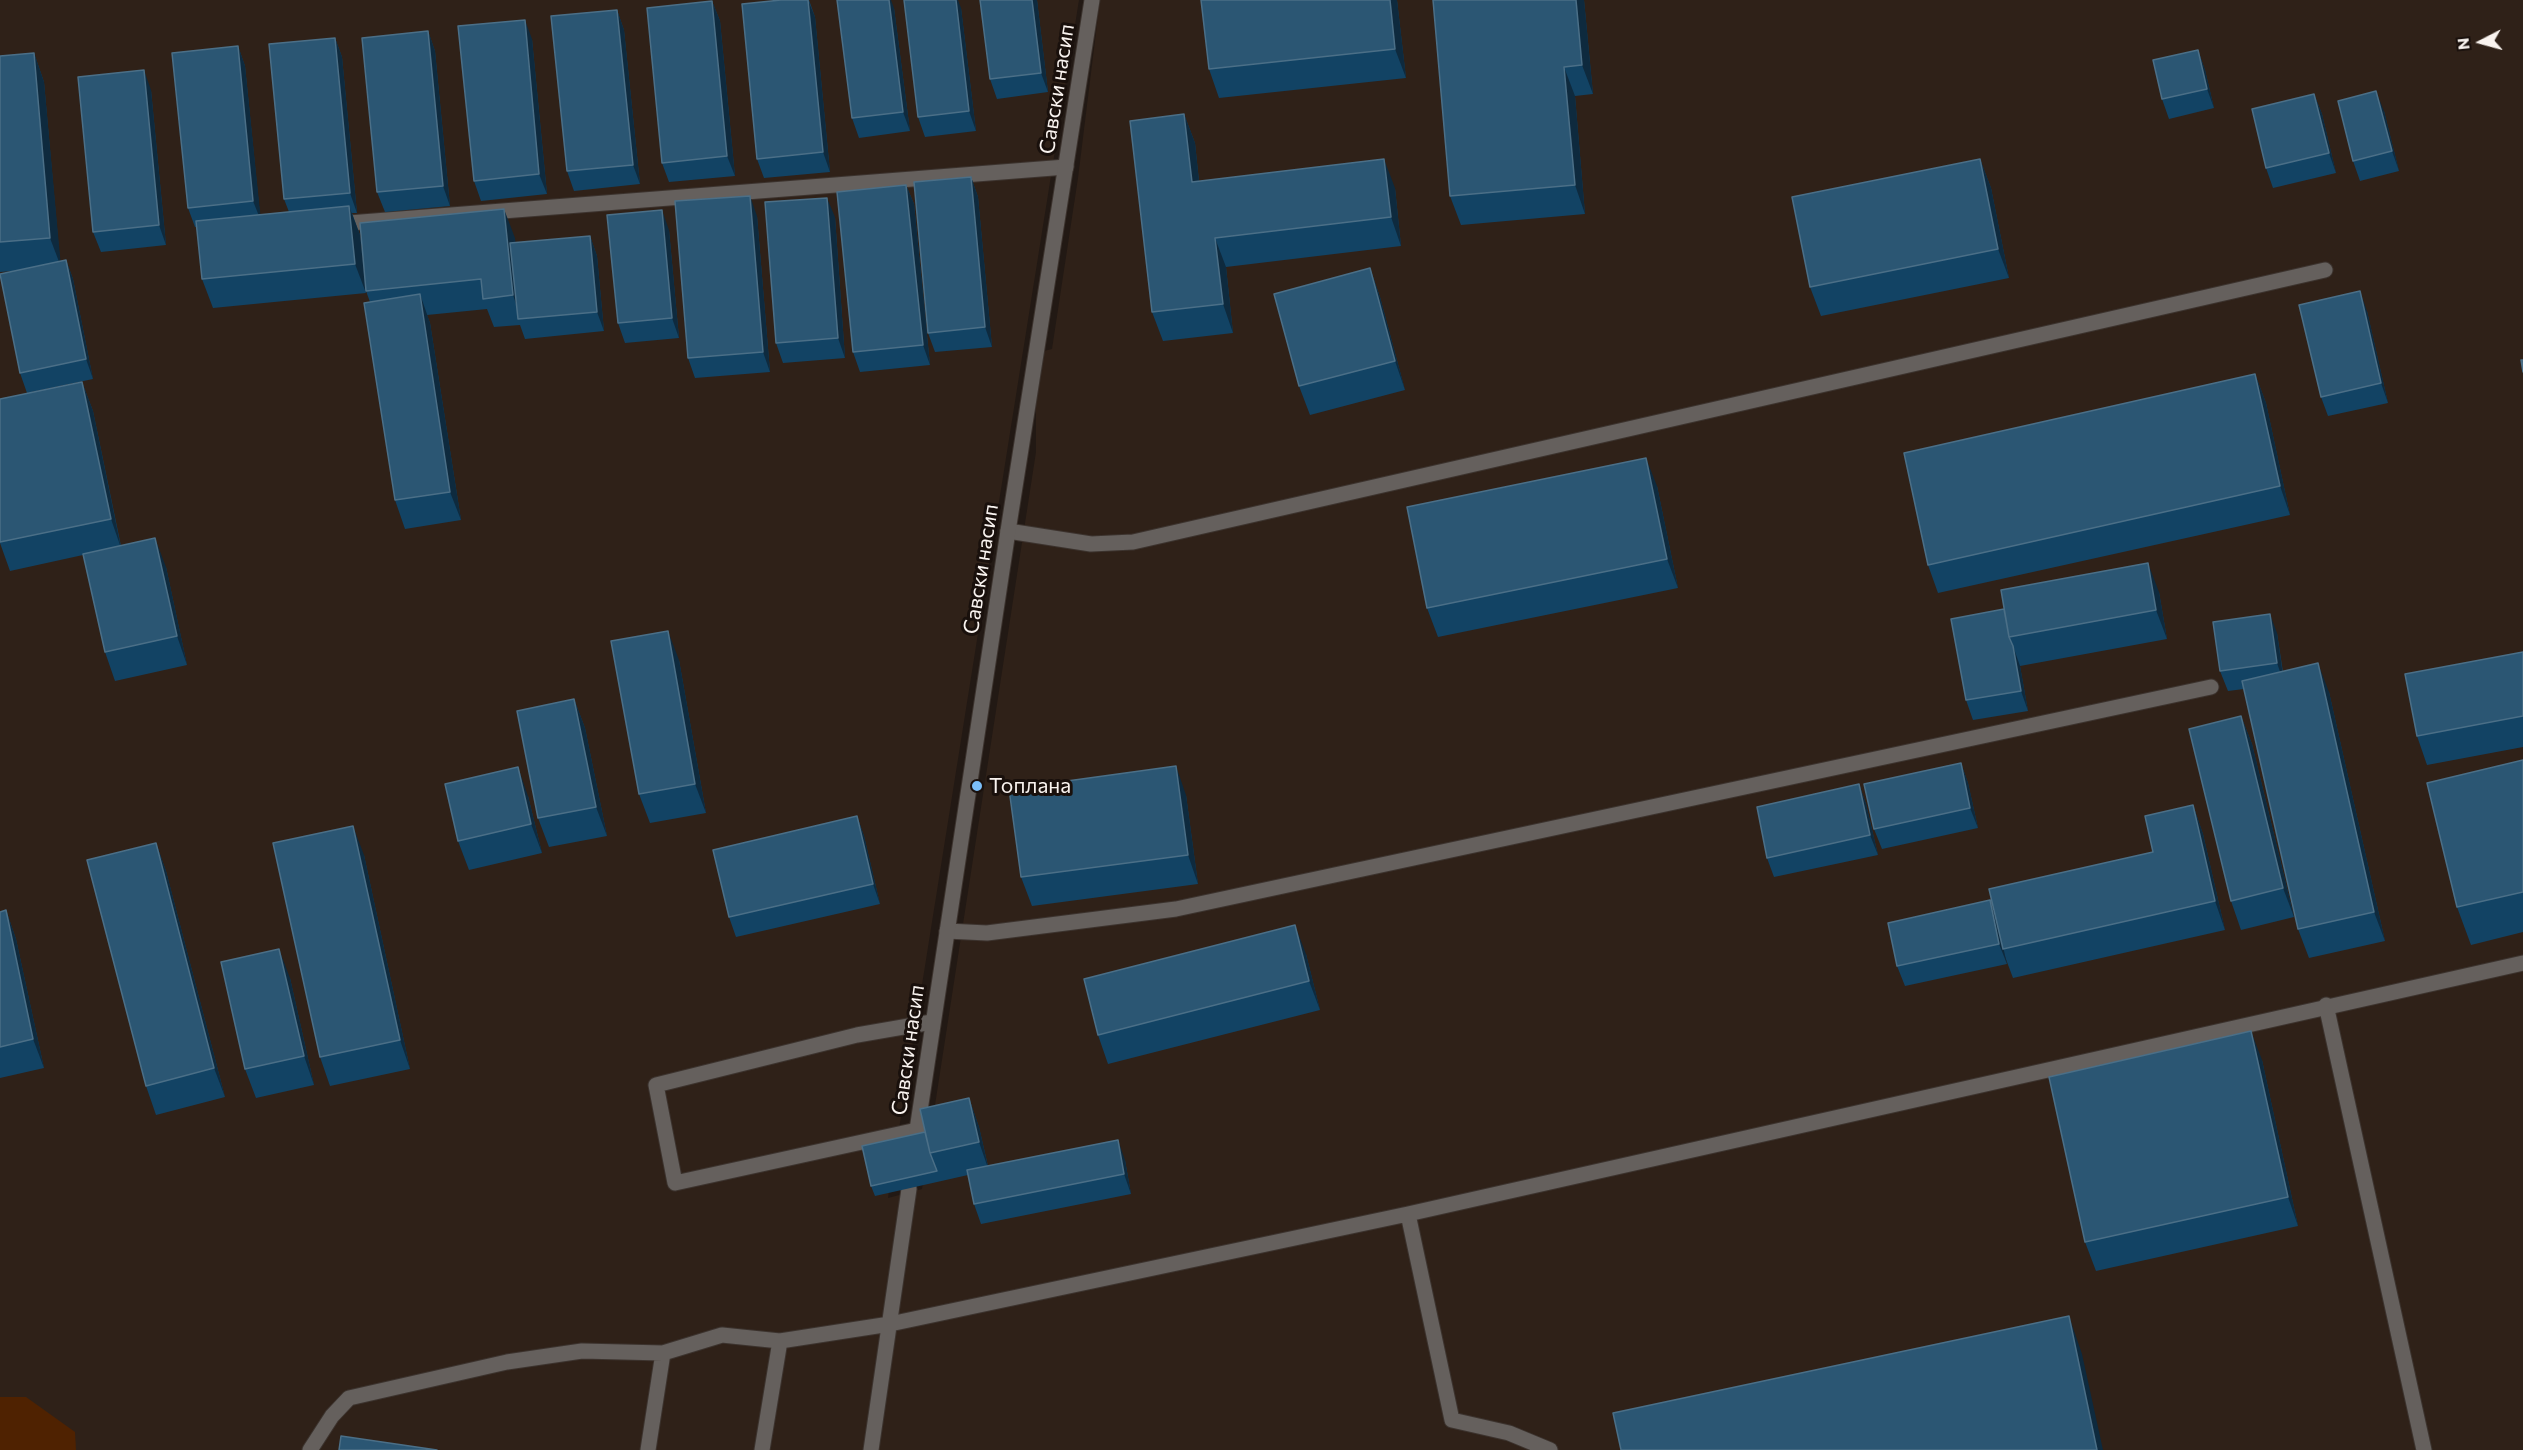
<!DOCTYPE html>
<meta charset="utf-8">
<style>
body{margin:0}
#map{position:relative;width:2523px;height:1450px;overflow:hidden;background:#221914;font-family:Commissioner,sans-serif}
canvas{display:block}
.north{position:absolute;left:2451px;top:12px;width:60px;height:60px;-webkit-text-stroke:4px #19100c;paint-order:stroke;rotate:264deg;font-size:16px;font-weight:700;line-height:24px;text-align:center;color:#f9f3ef}
.north::after{content:'';display:block;margin:auto;width:21px;height:27px;background:#f9f3ef;clip-path:polygon(50% 0,100% 100%,50% 72%,0 100%)}
</style>
<div id="map">
<canvas width="2523" height="1450"></canvas>
<div class="north">N</div>
</div>
<script>
const context = document.querySelector('canvas').getContext('2d');
context.lineJoin = 'round';
function fillPath(path, color) { context.fillStyle = color; context.fill(path, 'evenodd'); }
function trace(path, color, width, dash) { context.strokeStyle = color; context.lineWidth = width; context.lineCap = dash ? 'butt' : 'round'; context.setLineDash(dash || []); context.stroke(path); }
function write(font, color, halo, rows, align = 'center') {
  context.font = font + ' Commissioner,sans-serif'; context.lineWidth = 6; context.setLineDash([]); context.textBaseline = 'middle'; context.strokeStyle = halo; context.fillStyle = color; for (const [text, x, y, turn = 0] of rows) {
    context.save(); context.translate(x, y); context.rotate((+turn || 0) * Math.PI / 180); context.textAlign = isNaN(turn) ? turn : align; if (halo) context.strokeText(text, 0, 0); context.fillText(text, 0, 0); context.restore();
  }
}
fillPath(new Path2D(`
 M0,0h1079l-191,1198 34,-9 114,-737v-99l16,-4 26,-171 22,-178h1423v1450h-2523z`), '#2f2118');
fillPath(new Path2D(`
 M0,1397h26l49,35 1,18h-76z`), '#4f2201');
const service = new Path2D(`
 M336,224l730,-57
 M1008,531l83,13 42,-2 1192,-272
 M947,931l40,2 189,-24 1035,-222
 M2326,1005l98,445
 M916,1142l1,-12 -242,53 -19,-98 201,-50 75,-13
 M1408,1214l44,206 57,13 41,17
 M310,1450l22,-34 17,-18 158,-36 75,-11 81,2
 M648,1450l15,-97 59,-18 58,6 110,-17 518,-110 1115,-251
 M762,1450l18,-109
 M871,1450l38,-261`);
const minor = new Path2D(`
 M917,1130l91,-599 84,-531`);
trace(service, '#3c332e', 17);
trace(minor, '#3c332e', 17);
trace(service, '#65605d', 15);
trace(minor, '#65605d', 15);
fillPath(new Path2D(`
 M781,0h28l6,17 15,155 -66,6 -7,-19z
 M980,0h57l11,92 -51,7 -7,-20z
 M1201,0h196l9,78 -187,20 -10,-29z
 M1584,0l9,94 -18,2 10,118 -124,11 -11,-29z
 M712,1l8,20 15,155 -66,6 -7,-19z
 M894,8l16,123 -51,7 -7,-20z
 M961,8l15,123 -51,6 -7,-20z
 M617,10l7,20 16,154 -66,7 -7,-20z
 M428,31l7,20 15,155 -65,6 -8,-20z
 M335,38l7,19 15,156h-5l8,22 6,58 -153,15 -11,-29 -5,-52h-2l-7,-19 50,-162 7,20 15,149 29,-3 -5,-13z
 M532,39l15,155 -66,7 -7,-20z
 M2198,50l7,20 9,38 -45,11 -7,-20z
 M34,53l10,29 16,179 6,-1 7,19 20,100 -66,14 -7,-20 -7,-102 -13,1v-216z
 M151,90l15,155 -65,7 -8,-20z
 M2314,94l8,20 14,59 -63,15 -7,-20z
 M2384,111l15,60 -39,10 -7,-20z
 M1184,114l11,29 4,38 196,7 6,58 -175,21 7,66 -70,8 -11,-29z
 M1980,159l11,29 18,90 -188,38 -11,-29z
 M971,177l7,20 14,150 -57,5 -7,-19z
 M906,185l8,19 16,161 -70,7 -7,-20z
 M757,216l13,156 -75,6 -7,-20z
 M835,217l10,141 -62,5 -7,-20z
 M669,230l10,108 -54,5 -7,-20z
 M590,236l7,20 7,75 -79,8 -5,-14 -26,2 -7,-18 -60,6 3,8 31,197 -56,9 -10,-29 -25,-198 -4,-11 149,-53v5z
 M1370,268l10,29 25,93 -95,25 -11,-29z
 M2367,311l21,92 -60,13 -7,-19z
 M2255,374l11,29 24,112 -352,78 -10,-28z
 M82,382l11,29 28,135 45,21 21,98 -72,16 -10,-29 -22,-97 -73,16 -10,-28v-144z
 M1657,486l21,102 -240,49 -11,-29z
 M2159,592l8,47 -147,27 8,45 -55,9 -7,-20 -15,-81z
 M2277,633l6,39 46,20 56,249 -76,17 -11,-29 -54,-240 -16,2 -8,-20z
 M2523,652v95l-96,18 -10,-29z
 M679,660l27,153 -56,10 -11,-29z
 M574,699l11,29 22,108 -58,11 -11,-29z
 M2241,716l11,28 42,173 -53,13 -10,-29z
 M2523,760v172l-52,13 -14,-38z
 M1961,763l7,20 10,45 -96,21 -8,-20z
 M1859,784l7,20 12,51 -104,22 -7,-19z
 M1186,795l12,89 -166,22 -11,-29z
 M528,796l14,57 -73,17 -11,-29z
 M2193,805l10,29 22,96 -212,48 -9,-24 3,10 -102,22 -8,-20 97,-54 159,-60z
 M857,816l7,20 16,68 -144,33 -7,-20z
 M156,843l10,28 59,226 -69,18 -10,-29z
 M364,855l46,214 -80,17 -10,-29z
 M6,910l10,29 28,129 -44,10v-166z
 M1306,954l14,56 -212,54 -10,-29z
 M290,978l24,107 -58,13 -11,-29z
 M2262,1060l36,166 -202,45 -11,-29z
 M969,1098l10,29 9,39 137,-6 6,34 -150,30 -7,-20 -6,-29 -93,21 -4,-10 54,-54z`), '#124364');
fillPath(new Path2D(`
 M808,0l7,17 15,155 -7,-20z
 M889,0h2l3,8 16,123 -7,-19z
 M956,0h2l3,8 15,123 -7,-20z
 M1032,0h5l11,92 -7,-19z
 M1390,0h7l9,78 -11,-29z
 M1576,0h8l9,94 -11,-29z
 M712,1l8,20 15,155 -8,-20z
 M617,10l7,20 16,154 -7,-19z
 M525,20l7,19 15,155 -8,-20z
 M428,31l7,20 15,155 -7,-20z
 M335,38l7,19 15,156 -7,-20z
 M238,46l7,20 16,155 -8,-20z
 M2198,50l7,20 9,38 -7,-19z
 M34,53l10,29 17,185 -11,-29z
 M1564,67l11,29 10,118 -10,-29z
 M144,70l7,20 15,155 -7,-20z
 M2376,91l8,20 15,60 -7,-20z
 M2314,94l8,20 14,59 -7,-20z
 M1184,114l11,29 7,67 -10,-28z
 M1384,159l11,29 6,58 -10,-29z
 M1980,159l11,29 18,90 -11,-29z
 M971,177l7,20 14,150 -7,-20z
 M906,185l8,19 16,161 -7,-20z
 M750,196l7,20 13,156 -7,-20z
 M827,198l8,19 10,141 -7,-20z
 M349,206l11,29 6,58 -11,-29z
 M504,209l11,29 8,81h-2l-8,-24z
 M662,210l7,20 10,108 -7,-20z
 M590,236l7,20 7,75 -7,-19z
 M1215,238l11,29 7,66 -10,-29z
 M66,260l7,19 20,100 -7,-20z
 M1370,268l10,29 25,93 -10,-29z
 M2360,291l7,20 21,92 -7,-20z
 M420,294l10,29 31,197 -11,-28z
 M2255,374l11,29 24,112 -10,-29z
 M82,382l11,29 28,137 -10,-29z
 M1646,458l11,28 21,102 -11,-29z
 M155,538l11,29 21,98 -10,-29z
 M2148,563l11,29 8,47 -11,-29z
 M2270,614l7,19 7,50 -7,-20z
 M668,631l11,29 27,153 -11,-29z
 M2013,646l7,20 8,45 -7,-20z
 M2318,663l11,29 56,249 -11,-29z
 M574,699l11,29 22,108 -11,-29z
 M2241,716l11,28 42,173 -11,-29z
 M1961,763l7,20 10,45 -8,-20z
 M1176,766l10,29 12,89 -10,-29z
 M518,767l10,29 14,57 -11,-29z
 M1859,784l7,20 12,51 -8,-20z
 M2193,805l10,29 22,96 -10,-29z
 M857,816l7,20 16,68 -7,-20z
 M353,826l11,29 46,214 -10,-29z
 M156,843l10,28 59,226 -11,-29z
 M1990,900l7,20 10,44 -8,-20z
 M6,910l10,29 28,129 -11,-29z
 M1295,925l11,29 14,56 -11,-29z
 M279,949l11,29 24,107 -10,-29z
 M2251,1031l11,29 36,166 -10,-29z
 M969,1098l10,29 10,44 -10,-29z
 M1118,1140l7,20 6,34 -7,-20z
 M2069,1316l13,38 21,96h-6z`), '#0e2a3e');
const building = new Path2D(`
 M781,0h27l15,152 -66,7 -15,-155z
 M837,0h52l14,112 -51,6z
 M904,0h52l13,111 -51,6z
 M980,0h52l9,73 -51,6z
 M1201,0h189l5,49 -186,20z
 M1433,0h143l6,65 -18,2 11,118 -125,11z
 M712,1l15,155 -65,7 -15,-155z
 M617,10l16,155 -66,6 -16,-155z
 M525,20l14,154 -65,7 -16,-155z
 M428,31l15,155 -66,6 -15,-154z
 M335,38l15,155 -66,6 -15,-155z
 M238,46l15,155 -65,7 -16,-155z
 M2198,50l9,39 -45,10 -9,-39z
 M34,53l16,185 -50,4v-186z
 M144,70l15,155 -66,7 -15,-155z
 M2376,91l16,60 -39,10 -15,-60z
 M2314,94l15,59 -63,15 -14,-59z
 M1184,114l8,68 192,-23 7,58 -176,21 8,66 -71,8 -22,-191z
 M1980,159l18,90 -188,38 -18,-90z
 M971,177l14,150 -57,6 -14,-151z
 M906,185l17,160 -70,7 -16,-160z
 M750,196l13,156 -75,6 -13,-157z
 M827,198l11,140 -62,5 -11,-141z
 M349,206l6,58 -153,15 -6,-58z
 M504,209l9,86 -30,4 -2,-20 -115,12 -6,-68z
 M662,210l10,108 -54,5 -11,-108z
 M590,236l7,76 -79,7 -8,-76z
 M66,260l20,99 -66,14 -20,-99z
 M1370,268l25,93 -96,25 -25,-92z
 M2360,291l21,92 -60,14 -22,-92z
 M420,294l30,198 -55,8 -31,-197z
 M2521,360h2v12z
 M2255,374l25,112 -352,79 -24,-112z
 M82,382l29,137 -111,23v-143z
 M1646,458l21,101 -240,49 -20,-101z
 M155,538l22,98 -72,16 -22,-98z
 M2148,563l8,47 -147,27 -8,-47z
 M2004,609l5,28 4,9 8,45 -55,9 -15,-81z
 M2270,614l7,49 -57,8 -7,-49z
 M668,631l27,153 -56,10 -28,-153z
 M2523,652v64l-106,20 -12,-62z
 M2318,663l56,249 -76,17 -56,-248z
 M574,699l22,108 -58,11 -21,-107z
 M2241,716l42,172 -52,13 -42,-172z
 M2523,760v132l-66,15 -30,-124z
 M1961,763l9,45 -96,21 -10,-45z
 M1176,766l12,89 -167,22 -12,-88z
 M518,767l13,57 -73,17 -13,-57z
 M1859,784l11,51 -103,23 -10,-51z
 M2193,805l22,96 -212,48 -14,-60 164,-37 -8,-36z
 M857,816l16,68 -144,33 -16,-67z
 M353,826l47,214 -80,17 -47,-214z
 M156,843l58,225 -68,18 -59,-226z
 M1990,900l9,44 -102,22 -9,-43z
 M6,910l27,129 -33,8v-135z
 M1295,925l14,56 -211,54 -14,-56z
 M279,949l25,107 -59,13 -24,-107z
 M2251,1031l37,166 -203,45 -36,-165z
 M969,1098l10,44 -49,11 -10,-44z
 M925,1132l5,21 7,18 -66,15 -9,-40z
 M1118,1140l6,34 -150,30 -7,-34z
 M2069,1316l28,134h-476l-8,-37z
 M341,1436l96,14h-98z`);
fillPath(building, '#2b5673');
trace(building, '#4b6f87', 1.5);
for (const [x, y, r, color] of [
 [977,786,6,"#7bbef8"]
]) { const dot = new Path2D(); dot.arc(x, y, r, 0, 2 * Math.PI); context.fillStyle = color; context.fill(dot); trace(dot, '#19100c', 2); }
write('21px', '#f9f3ef', '#19100c', [
 ["Савски насип",1057,89,-81],
 ["Савски насип",981,569,-81],
 ["Савски насип",908,1050,-82]
]);
write('21px', '#f9f3ef', '#19100c', [
 ["Топлана",989,786]
], 'left');
</script>
